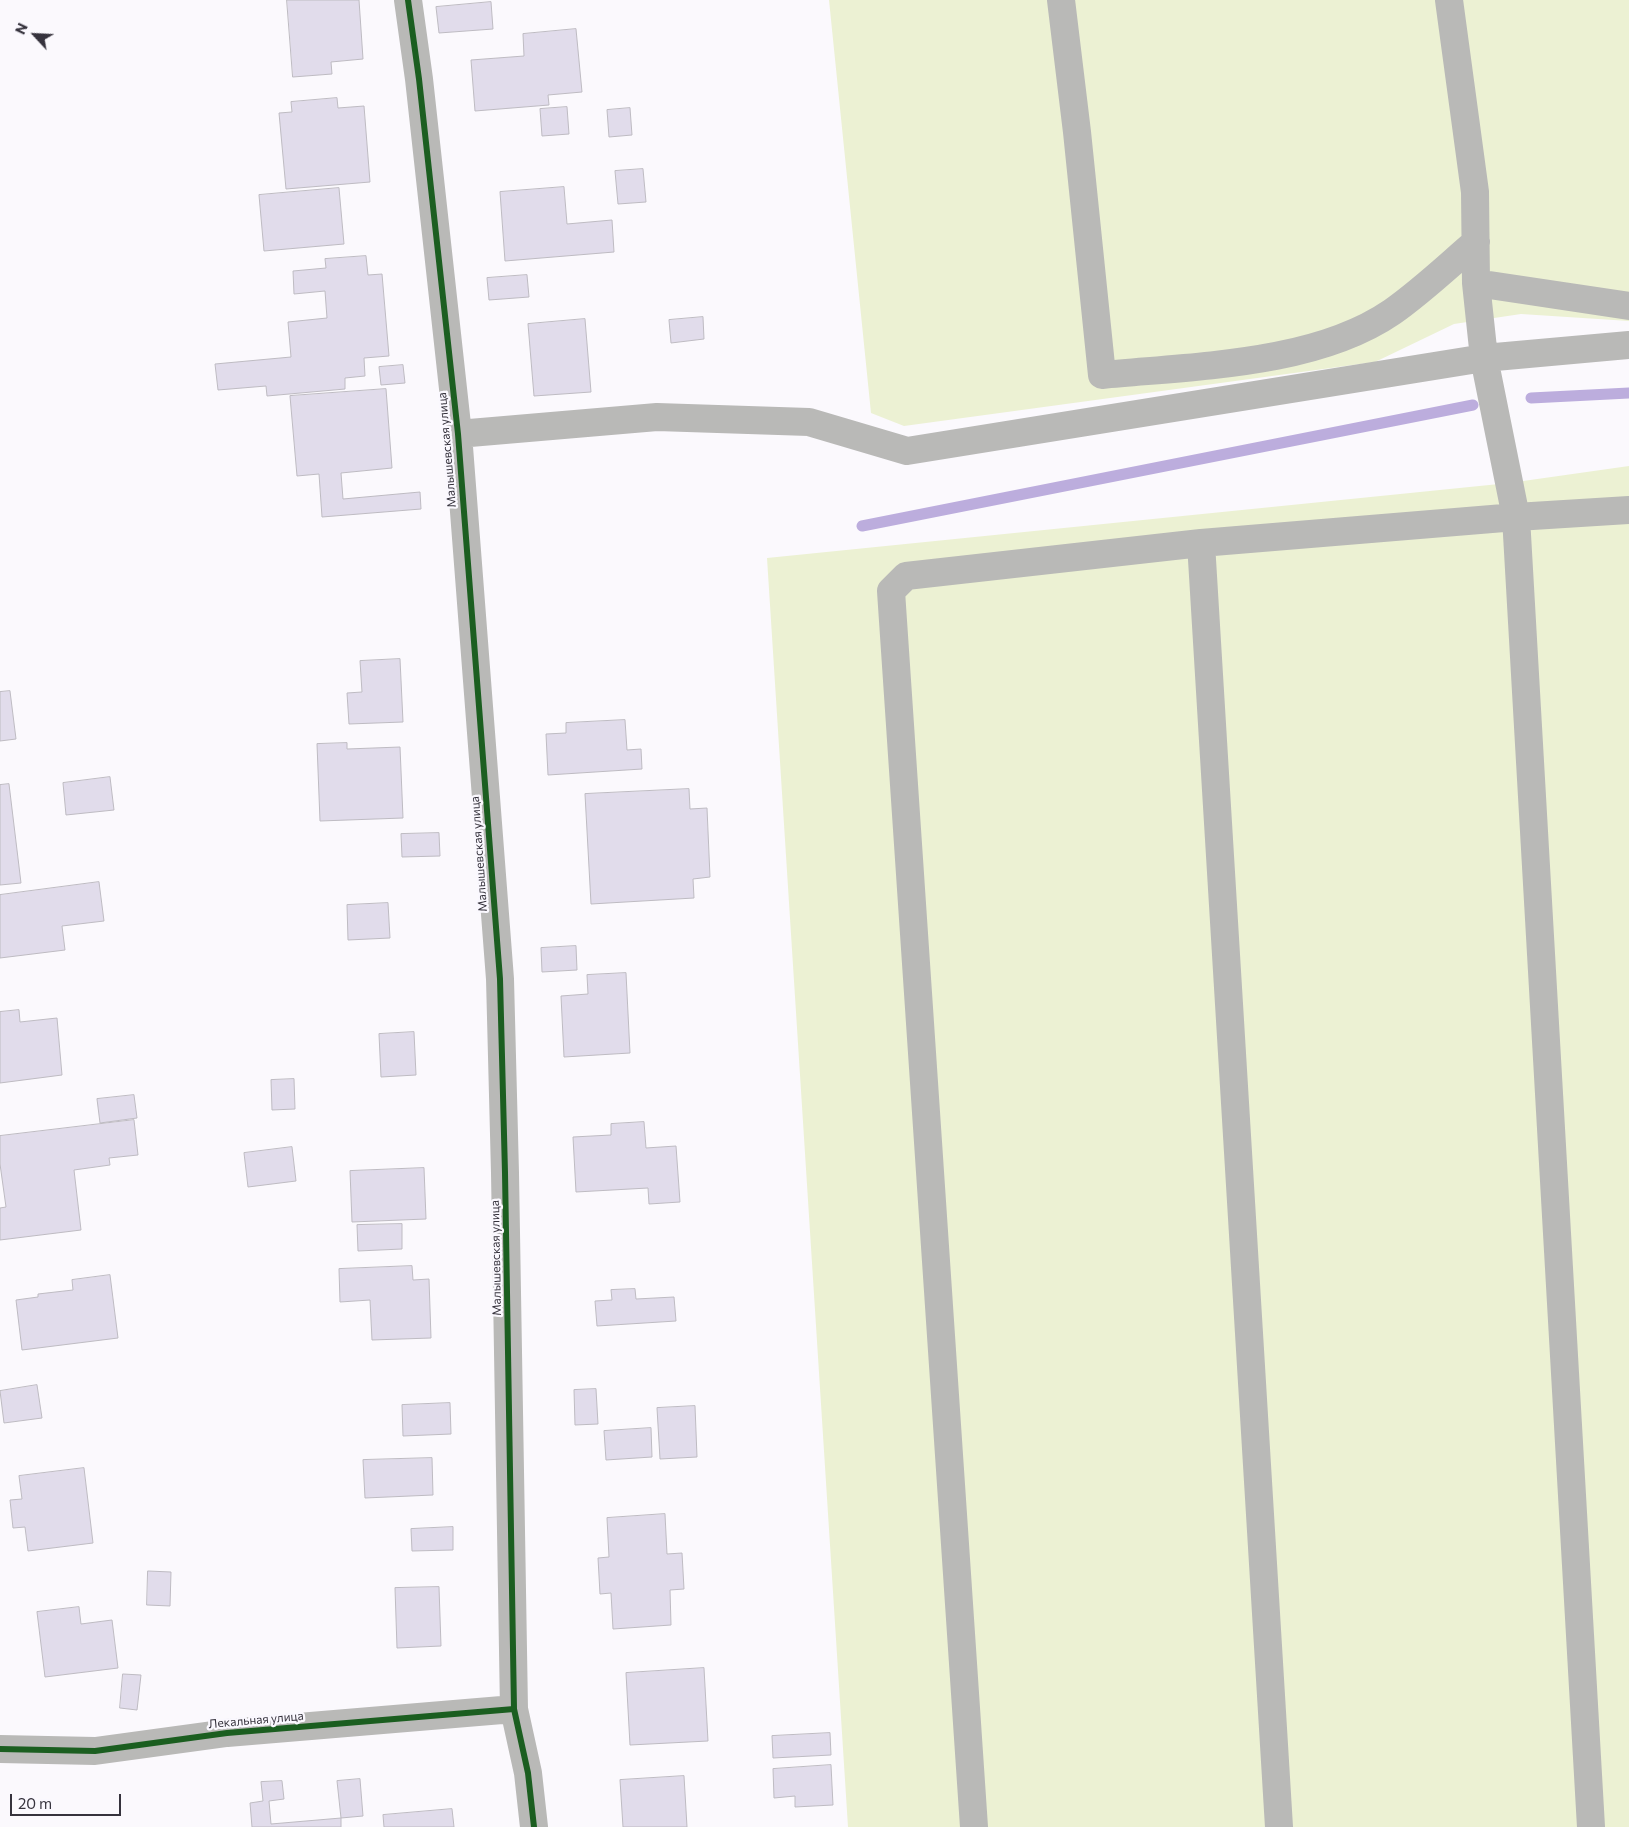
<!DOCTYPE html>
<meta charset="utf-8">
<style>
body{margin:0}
#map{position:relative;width:1629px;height:1827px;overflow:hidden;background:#fbf9fd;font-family:Commissioner,sans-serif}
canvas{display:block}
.north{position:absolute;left:10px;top:10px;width:50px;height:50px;-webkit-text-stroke:4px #faf8fe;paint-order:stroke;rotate:295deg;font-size:14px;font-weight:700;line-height:20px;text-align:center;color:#36333d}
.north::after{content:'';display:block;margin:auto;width:18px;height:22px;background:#36333d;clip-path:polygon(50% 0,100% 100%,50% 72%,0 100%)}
.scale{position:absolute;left:10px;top:1794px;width:111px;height:22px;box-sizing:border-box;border:2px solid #36333d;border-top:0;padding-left:6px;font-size:15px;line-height:18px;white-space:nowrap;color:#36333d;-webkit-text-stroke:4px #faf8fe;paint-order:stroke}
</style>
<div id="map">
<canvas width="1629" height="1827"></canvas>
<div class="north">N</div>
<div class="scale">20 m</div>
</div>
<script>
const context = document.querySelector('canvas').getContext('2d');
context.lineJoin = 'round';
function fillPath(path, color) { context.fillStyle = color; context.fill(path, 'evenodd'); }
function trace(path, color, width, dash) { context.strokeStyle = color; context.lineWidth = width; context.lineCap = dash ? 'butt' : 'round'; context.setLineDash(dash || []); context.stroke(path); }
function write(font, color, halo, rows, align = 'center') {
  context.font = font + ' Commissioner,sans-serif'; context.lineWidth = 4.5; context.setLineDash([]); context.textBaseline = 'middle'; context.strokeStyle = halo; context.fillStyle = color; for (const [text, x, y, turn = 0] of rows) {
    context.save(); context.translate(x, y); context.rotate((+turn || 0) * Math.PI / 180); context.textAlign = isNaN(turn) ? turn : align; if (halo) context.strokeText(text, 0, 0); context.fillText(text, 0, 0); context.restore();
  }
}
fillPath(new Path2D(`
 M829,0h800v321l-108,-7 -67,10 -79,38 -471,64 -33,-13z
 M1629,466v1361h-781l-81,-1269 742,-75z`), '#ecf1d3');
trace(new Path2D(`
 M1531,398l98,-5
 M862,526l611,-121`), '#bcaddd', 11);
const building = new Path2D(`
 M287,0h72l4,59 -32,3 1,12 -39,3z
 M491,2l2,27 -54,4 -3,-26z
 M576,29l6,63 -34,3 1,10 -74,6 -4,-51 53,-4 -1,-22z
 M337,98l1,10 26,-2 6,76 -84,7 -7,-76 13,-1 -1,-10z
 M567,107l2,27 -27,2 -2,-27z
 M630,108l2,27 -23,2 -2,-27z
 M643,169l3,33 -28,2 -3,-33z
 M564,187l3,37 45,-4 2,32 -109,9 -5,-69z
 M339,188l5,56 -80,7 -5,-56z
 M366,256l2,19 14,-1 7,82 -25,2 1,18 -20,2v11l-78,7 -1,-10 -48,4 -3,-26 76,-7 -3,-35 39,-4 -2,-27 -31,3 -1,-23 33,-3 -1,-9z
 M527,275l2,22 -40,3 -2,-22z
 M703,317l1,22 -33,4 -2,-23z
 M585,319l6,73 -57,4 -6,-72z
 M403,365l2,18 -24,2 -2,-18z
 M386,389l6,79 -51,5 2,26 77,-7 1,17 -99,8 -3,-43 -22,2 -7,-80z
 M400,659l3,63 -54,2 -2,-31 15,-1 -2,-31z
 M10,691l6,48 -16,2v-49z
 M625,720l2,30 14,-1 1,20 -94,6 -2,-41 20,-1v-10z
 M347,743v6l53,-2 3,71 -83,3 -3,-77z
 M110,777l4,33 -48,5 -3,-32z
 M9,784l12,99 -21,2v-100z
 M689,789l1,20 17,-1 3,69 -17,2 1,19 -103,6 -6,-110z
 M439,833l1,23 -38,1 -1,-23z
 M99,882l5,39 -42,5 3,24 -65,8v-63z
 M388,903l2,35 -42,2 -1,-35z
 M576,946l1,24 -35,2 -1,-24z
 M626,973l4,80 -66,4 -3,-61 27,-2 -1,-19z
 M19,1010l1,12 37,-4 5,57 -62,8v-71z
 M414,1032l2,43 -35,2 -2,-43z
 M294,1079l1,30 -23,1 -1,-30z
 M134,1095l3,23 -37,5 -3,-24z
 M134,1120l4,35 -29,3 1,7 -36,5 7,60 -81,10v-32l6,-1 -6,-43v-28z
 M644,1122l2,26 30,-2 4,56 -31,2 -1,-16 -72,4 -3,-55 38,-2v-11z
 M292,1147l4,34 -48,6 -4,-34z
 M424,1168l2,51 -74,3 -2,-51z
 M402,1224v25l-44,2 -1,-26z
 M412,1266l1,14 16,-1 2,59 -59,2 -2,-40 -30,2 -1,-33z
 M110,1275l8,63 -96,12 -6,-50 22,-3v-3l35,-4 -1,-10z
 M635,1289l1,10 38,-2 2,24 -79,5 -2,-25 17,-1 -1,-10z
 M37,1385l5,33 -38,5 -4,-32z
 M596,1389l2,35 -23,1 -1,-35z
 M450,1403l1,31 -48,2 -1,-31z
 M695,1406l2,51 -37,2 -3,-51z
 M651,1428l1,29 -46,3 -2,-29z
 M432,1458l1,37 -68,3 -2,-38z
 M84,1468l9,75 -65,8 -3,-24 -12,1 -3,-28 12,-1 -3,-23z
 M665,1514l2,40 15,-1 2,36 -14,1 1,35 -58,4 -2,-36 -11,1 -2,-36 11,-1 -2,-39z
 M453,1527v23l-41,1 -1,-22z
 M148,1571l23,1 -1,34 -23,-1z
 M439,1587l2,59 -44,2 -2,-60z
 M79,1607l2,17 31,-4 6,48 -73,9 -8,-65z
 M704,1668l4,73 -78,4 -4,-72z
 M123,1674l18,1 -4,35 -17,-2z
 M830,1733l1,22 -58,3 -1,-22z
 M831,1765l2,40 -38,2v-11l-21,2 -1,-29z
 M684,1776l3,51h-64l-3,-47z
 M360,1779l3,37 -22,2 -4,-37z
 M282,1781l2,18 -15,2 2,23 70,-6v9h-89l-2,-24 13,-2 -2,-19z
 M452,1809l2,18h-70l-1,-12z`);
fillPath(building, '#e1dceb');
trace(building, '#bebbc2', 1);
trace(new Path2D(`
 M408,0l11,79 39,355 42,545 5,194 9,536 14,64 6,54
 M1061,0l16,132 25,243c92,-9 213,-10 290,-63 30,-21 57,-47 84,-70
 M1449,0l26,192 1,91 8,75 32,159 75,1310
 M1476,283l153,23
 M458,434l199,-17 152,5 98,29 577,-93 145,-13
 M1201,543l78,1284
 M0,1749l95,2 132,-18 287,-24
 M974,1827l-83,-1236 15,-15 295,-33 315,-26 113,-7`), '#b9b9b7', 28);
trace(new Path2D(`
 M408,0l11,79 39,355 42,545 5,194 9,536 14,64 6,54
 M0,1749l95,2 132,-18 287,-24`), '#1b5e20', 6);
write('12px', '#36333d', '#faf8fe', [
 ["Малышевская улица",447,450,-95],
 ["Малышевская улица",479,854,-94],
 ["Малышевская улица",496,1258,-91],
 ["Лекальная улица",256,1720,-5]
]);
</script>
